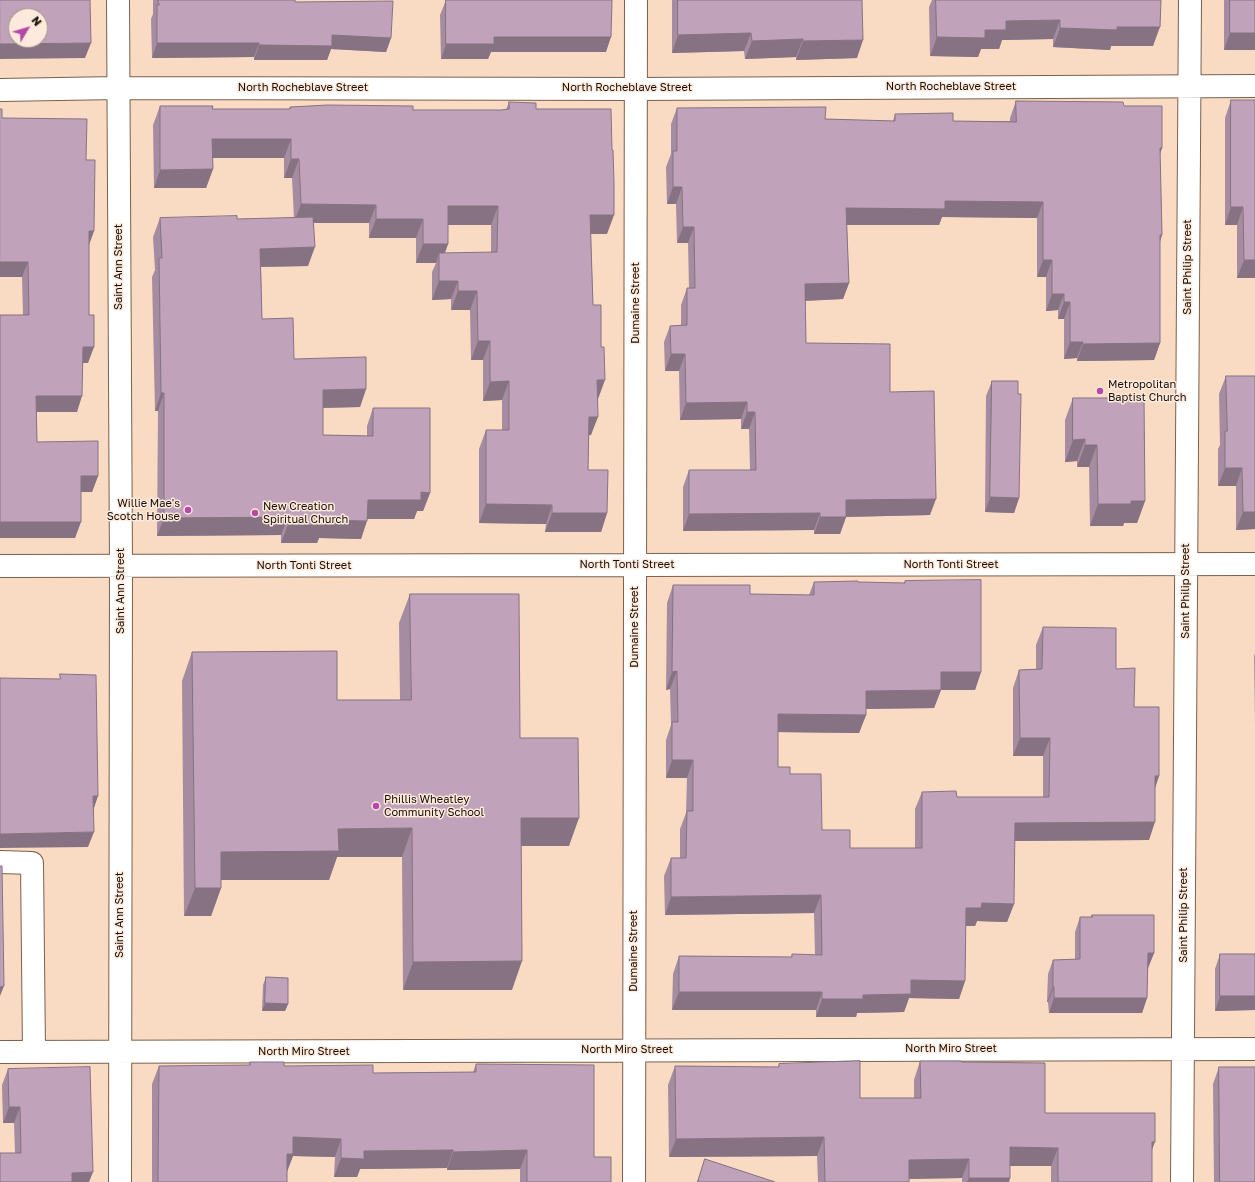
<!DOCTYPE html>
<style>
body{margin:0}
#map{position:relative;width:1255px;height:1182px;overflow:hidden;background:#f9dac3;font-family:"Golos Text",sans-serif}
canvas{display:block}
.north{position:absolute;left:8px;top:8px;width:40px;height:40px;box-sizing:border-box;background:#fdeadc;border:1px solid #a19286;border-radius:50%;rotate:52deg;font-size:11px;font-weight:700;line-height:16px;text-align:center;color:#180e06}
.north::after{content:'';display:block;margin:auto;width:14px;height:18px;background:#b449a9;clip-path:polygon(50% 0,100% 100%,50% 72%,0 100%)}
</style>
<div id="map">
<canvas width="1255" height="1182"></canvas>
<div class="north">N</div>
</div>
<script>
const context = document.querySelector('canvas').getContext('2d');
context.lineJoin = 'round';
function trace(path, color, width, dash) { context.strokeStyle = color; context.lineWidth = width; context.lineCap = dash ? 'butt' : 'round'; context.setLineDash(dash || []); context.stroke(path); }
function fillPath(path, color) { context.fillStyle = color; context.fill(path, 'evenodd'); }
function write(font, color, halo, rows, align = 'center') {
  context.font = font + ' "Golos Text",sans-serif'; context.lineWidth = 3; context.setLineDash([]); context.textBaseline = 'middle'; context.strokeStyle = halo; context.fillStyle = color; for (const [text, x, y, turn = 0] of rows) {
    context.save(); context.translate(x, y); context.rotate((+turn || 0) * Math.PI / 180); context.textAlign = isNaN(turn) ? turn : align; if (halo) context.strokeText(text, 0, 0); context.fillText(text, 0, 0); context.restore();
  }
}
const minor = new Path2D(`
 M118,0l3,566 -1,616
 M0,90l118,-2 518,1 619,-3
 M0,566l1255,-2
 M0,862l32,1 2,189
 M0,1052l1255,-3
 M634,1182l2,-1182
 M1182,1182l8,-1182`);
trace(minor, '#7b614c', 24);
trace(minor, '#fff', 22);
fillPath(new Path2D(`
 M153,0h142v2l96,36 -5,14 -55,-3 -4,11h-73v-3l-102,1 -1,-39 2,-5z
 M446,0l47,1 113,51h-115l-3,7h-47l-1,-44z
 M672,0h190l-5,58 -61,2v-3l-51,2 -1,-8 -72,2z
 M932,0h229l-8,46h-42l-1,4 -57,-3v-8l-51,1 -3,9h-18l-3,8 -48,-1 -1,-49z
 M1224,0h31v50h-31z
 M1231,100h24v178h-18v-53h-12v-107z
 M1016,101l108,5 38,42 -2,6 2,81 -2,7v101l-6,17 -77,1v-3l-13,1v-40h-6v-9l-12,1v-34h-9v-59l-95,-1 -3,8h-92l2,58 -6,16 -38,2 1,42 84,49 40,123 -84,2 -6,17h-26v-4l-131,1v-44l6,-17h61l-1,-41h-8v-10l-61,1 -1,-49h-14l-1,-29 6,-16 11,-1v-20l6,-17h2l-1,-45h-11l-1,-39h-9l-1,-37 5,-13v-30l6,-16 148,11 68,2 2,-7 58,7h57v-3z
 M509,102l27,7 71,125h-16l2,71 5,94h-1l-6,36h-2l-1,35 19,43 -6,19h-56l1,-8 -67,-1v-74l7,-19h16v-30l-19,1v-41h-12l-1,-50h-19v-11l-19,1v-28l4,-9h-20v-25h-47v-15h-55l-6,43 -47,1 1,52 32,40 72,30 -6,18 -37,1v27l44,1v-10l6,-18 57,85 -7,18h-6l-3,8h-47l-6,20 -42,-1 -2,5h-36v-8l-124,1 1,-125h-3l-3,-134 3,-7 -2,-33 7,-19 77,1 57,-1 -2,-40h-8v-20h-71v11l-7,19h-52l-1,-63 7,-19 52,3h77l1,-2 123,3h93zM448,225h43v28h-46l3,-9z
 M2,118l84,42 8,71 -5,14 -1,118h-5l-6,49h-40v30l61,34 -6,16h-11l-6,46h-75v-223h23l-1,-38z
 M1226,376h29v153l-19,1v-44h-18v-37l2,-4 -1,-51z
 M992,381l27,117 -5,15 -29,-1 1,-116z
 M1073,398l72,103 -8,22h-13l-1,3h-33l-1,-59h-12v-6l-12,1v-42z
 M905,581l76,91 -6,18h-34l-7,18 -68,1v6l-7,18 -81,-1v35l12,7 32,56 28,18h65v-39l7,-17 35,5h86v-41h-30v-68l6,-18 17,-1v-24l7,-18 73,42 18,38 25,69 -4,12 -6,52 -135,1v63l-7,18 -30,-1 -2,5h-9l-1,55 -6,18 -50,-1 -5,14 -47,1 -1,4h-40v-7h-144l1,-36 6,-18 112,1 1,-3 23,1 -1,-42 -149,2 -1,-39 7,-18h9v-29l6,-16 1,-35h-21v-38l5,-15 -1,-36 -4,1 1,-87 6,-18 77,9 59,1 5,-13 90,1z
 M410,594l110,144 49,108h-48l-9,144h-109l-1,-133h-65l-8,23h-108v8l-10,28h-27l-2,-235 10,-29 145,48h63l-1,-77z
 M1255,653v71l-1,-68z
 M1092,915l62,38 -6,15 -1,30 -5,15h-93l-1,-11h-1l1,-28 5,-14 22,-1v-27l5,-15h11z
 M1220,954h35v56l-40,1v-42z
 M266,977l22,27 -3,7h-23l1,-26z
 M920,1061l41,1 84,51 107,38v31h-101v-16h-41l-1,16h-47v-4l-53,1v3h-91l-1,-26 -148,1 -1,-72 7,-19 103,1 1,-3 81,34h54v-18z
 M250,1062l34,4 89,7 100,-1 3,-8 118,93 17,25h-91v-13l-73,1v-2l-87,1 -3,8h-23l1,-20 -42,-1 -6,14v12h-135v-98l7,-18 90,-1z
 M1219,1067l36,115h-41l-1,-98z
 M8,1069l85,103 -78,-19 -1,-30h-11l-1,-38z
 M705,1159l70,23h-78z`), '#a58ca0');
fillPath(new Path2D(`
 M1060,20l-7,19 -51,1 -3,9h-18l-3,8 -48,-1 7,-19 48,-7 21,-9z
 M1117,27h43l-7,19h-42l-1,4 -57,-3 7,-19z
 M751,33l-7,18 -72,2 6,-18z
 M1230,33h25v17h-31z
 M332,35l59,3 -5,14 -55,-3 -4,11h-73l5,-15z
 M494,37h117l-5,15h-115l-3,7h-47l5,-15z
 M803,39l-7,18 -51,2 7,-18z
 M863,40l-6,18 -61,2 7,-19z
 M91,43l-6,15 -85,1v-15z
 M157,43h102l-5,14 -102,1z
 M212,139h79l-7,19h-78z
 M1160,148h2l-6,16z
 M291,159h8l-7,19h-8z
 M213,169l-7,19h-52l6,-18z
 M673,187h9l-6,17h-9z
 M945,201l98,1 -6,16 -95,-1 -3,8h-99l6,-17z
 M301,204l75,1 -7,18h-75z
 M448,206h50l-7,19h-50z
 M1231,207h12l-6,18h-12z
 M590,215h24l-7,19h-24z
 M376,219h47l-7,19h-47z
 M683,227h11l-6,16h-11z
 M89,231h5l-6,16z
 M1160,235h2l-6,17z
 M423,244h25l-7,19 -2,-10 -3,10h-20z
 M315,247l-7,19 -54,1 6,-18z
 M1043,260h9l-6,17h-9z
 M1244,260h11v18h-18z
 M0,262h28l-6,15h-22z
 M439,281h19l-7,18 -19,1z
 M849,283l-6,16 -44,2 6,-17z
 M458,291h19l-7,19h-19z
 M1052,294h12l-6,16 -12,1z
 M1064,302h6l-6,17h-6z
 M478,341h12l-7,19h-12z
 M1070,342h13l-6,16 -13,1z
 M1160,343l-6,17 -77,1 6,-17z
 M83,347h11l-6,16h-11z
 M671,354h14l-6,17h-14z
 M597,380h8l-7,19h-8z
 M509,381l-7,19 -19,1 7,-19z
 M366,389l-6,18 -44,1 7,-18z
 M161,393h3l-6,18h-3z
 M36,396h46l-5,16h-46z
 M747,402l-6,17 -61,1 6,-17z
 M747,412h8l-6,17h-8z
 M589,417h9l-7,18 -9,1z
 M1085,439l-8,22 -12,1 8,-22z
 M1085,445h12l-8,22h-12z
 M1225,468h17l-6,18h-18z
 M81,476h17l-6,16h-17z
 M421,492l9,1 -7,18h-6l-3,8h-53l7,-19z
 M990,497l29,1 -5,15 -29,-1z
 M936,499l-6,16 -90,2 6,-17z
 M1131,501h14l-8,22h-13l-1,3h-33l8,-22z
 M486,504l66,1 -6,19 -67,-1z
 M1243,512h12v17l-19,1z
 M552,513h55l-6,19h-56z
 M820,513l-6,17 -131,1 6,-17z
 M288,517l-7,18 -124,1 7,-18z
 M820,517h26l-6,17h-26z
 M324,520l43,1 -6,18 -42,-1 -2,5h-36l7,-18z
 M0,522h81l-6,16h-75z
 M677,671l-7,18 -4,1 6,-18z
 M941,672h40l-6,18h-41z
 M941,690l-7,18 -75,1 7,-18z
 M778,714l88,1 -7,18 -87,-1z
 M1020,738h30l-7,18h-30z
 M672,760h21l-6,18h-21z
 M1155,776h4l-6,18z
 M93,796h5l-5,15z
 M521,818h58l-10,28h-59z
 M1155,822l-6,18 -141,1 7,-18z
 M412,828l-10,29h-65l-8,23h-119l11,-28 117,-23z
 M94,832l-6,15 -88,1v-14z
 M195,888h26l-10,28h-27z
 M821,895l-7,18 -149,2 6,-18z
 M982,903l32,1 -7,18 -30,-1 -2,5h-16l7,-18z
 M1148,953h6l-6,15h-6z
 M522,961l-10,29h-109l10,-28z
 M911,980l54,1 -6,18 -50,-1 -5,14 -47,1 -1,4h-40l6,-18 41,-4z
 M4,986l-4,10v-9z
 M1053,987h1l-6,15h-1z
 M679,992h143l-6,18h-144z
 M1220,996h35v14l-40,1z
 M1054,998h93l-5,15h-93z
 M265,1003l23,1 -3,7h-23z
 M9,1107h11l-6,16h-11z
 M293,1137l48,2 -6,18 -42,-1 -6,16h-6z
 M824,1137l-7,19 -148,1 7,-18z
 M1152,1142h3l-7,18z
 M1010,1147l48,1 -7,18h-48z
 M453,1150l-6,18 -87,1 -3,8h-23l7,-19 23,-7z
 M527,1150l-7,19 -73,1 6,-18z
 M969,1159l-7,19 -60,1 7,-19z
 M93,1172l-4,10h-21l4,-9z
 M969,1178h41l-1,4h-42z`), '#867282');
const building = new Path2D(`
 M0,0h90l1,43 -91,1zM16,16h24v24h-24z
 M158,0h137v2l98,-1 -2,37 -59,-3v11l-73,-1v-2h-102v-38h2z
 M446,0h166l-1,37h-117v7h-48z
 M678,0h184l1,40 -60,1v-2l-51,2 -1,-8 -73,2z
 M936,0h225l-1,27h-43v3l-57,-2v-8l-54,1v9h-21v8l-48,-1z
 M1230,0h25v33h-25z
 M1231,100h24v160h-11l-1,-53h-12z
 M1016,101l107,1 1,4h38v42h-2l2,87h-2v108l-77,1v-2h-13v-40h-6v-8h-12v-34h-9v-58l-98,-1v8l-99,-1 3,75 -44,1 1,59 84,1v48l44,-1 2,108 -90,1v17h-26v-4l-131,1v-44h67l-1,-58h-8v-10l-61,1 -1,-49h-14l-1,-28 17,-1v-37h8l-1,-61h-11l-1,-40h-9v-36h4v-43l149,-1 -1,12 70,2v-7l58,-1v8l63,1z
 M509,102l27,1v6h75l1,41h1l1,33v32h-24l3,90h8v42h3l1,33h-8l1,37h-9l-1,53h20l-1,43h-55v-8l-66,-1v-74h23v-49l-19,1v-41h-12l-1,-50h-19v-10h-19v-28l58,-1 1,-46h-50v38h-25v-25h-47v-14l-75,-1 -2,-45h-8v-20h-79l1,30 -53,1v-64h53l-1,3h78v-2l38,-2 85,1v4h88l8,-1z
 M0,109h2v9l85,1 -1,41h9l-1,71h-5v84h5v32h-11l-1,49h-46l1,46 61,-1v35h-17v46h-81v-207h29l-1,-53h-28z
 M237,216v3l76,-2 2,30 -55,2 2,70 31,-1 1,41 72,-2v32l-43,1v45l50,1v-28h57v85l-9,-1v8h-53l-1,21 -43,-1v5h-36v-8l-124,1v-125h-3l-2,-135h3l-2,-40z
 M1226,376h29v136h-12l-1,-44h-17v-37h2z
 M992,381h26v13h3l-2,104 -29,-1z
 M1073,398h71l1,103h-14v3h-33l-1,-59h-12v-6l-12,1z
 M981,580v92h-40v18l-75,1v24l-88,-1v53h12v7h31l1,56h28v18h72v-56l34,-1 1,6h92l1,-59h-30l-1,-68 23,-1 1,-42 73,1v41l19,-1 -1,39h25v69h-4v46l-140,1 -1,81 -32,-1 -1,5h-15l-1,73 -54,-1v14l-48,1v4h-41v-7h-143v-36l113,1v-3l30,1 -1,-60 -150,2v-39h15l1,-47h6v-51h-21v-38h6l-1,-51 -5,1 1,-87h77v9l64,1v-13l44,-1v1l47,1v-2z
 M410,594h109l1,144h58l1,80h-58l1,143 -109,1 -1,-134 -74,1 1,22 -118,1v36h-26l-3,-236 145,-1v49h74z
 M60,674l36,1 2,121h-5l1,36 -94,2v-156l60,1z
 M0,866h2l2,120 -4,1z
 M1092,915h62v38h-6l-1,45h-93v-11h-1v-27l27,-1v-42h12z
 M1220,954h35v42h-35z
 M266,977l22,1v26l-23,-1z
 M860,1061v37h61l-1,-37h41v1l84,1v50h110v29h-3v40h-94v-34l-48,-1v31h-41v-19l-60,1v22h-84l-1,-45 -148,2 -1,-73 104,1v-3z
 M250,1062h34v4l89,-1v8l103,-1v-8l118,1v92h17v25h-84v-32l-74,2v-2l-89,1v8l-23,-1v-19l-48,-2v17h-6v28h-129l1,-116 91,-1z
 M90,1067l3,105 -21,1v9h-72v-29h21l-1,-46h-11l-1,-38z
 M1219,1067h36v115h-35z
 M705,1159l70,23h-77z`);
fillPath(building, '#c0a3ba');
trace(building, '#867282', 1);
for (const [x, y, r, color] of [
 [1100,391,4,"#b449a9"],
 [188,510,4,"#b449a9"],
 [255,513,4,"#b449a9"],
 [376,806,4,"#b449a9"]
]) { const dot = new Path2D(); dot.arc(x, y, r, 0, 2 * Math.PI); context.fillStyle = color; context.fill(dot); trace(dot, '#fdeadc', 1.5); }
write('11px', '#180e06', '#fdeadc', [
 ["North Rocheblave Street",951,87],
 ["North Rocheblave Street",303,88],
 ["North Rocheblave Street",627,88],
 ["Saint Ann Street",119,267,-90],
 ["Saint Philip Street",1188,267,-90],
 ["Dumaine Street",636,303,-90],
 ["North Tonti Street",627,565],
 ["North Tonti Street",951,565],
 ["North Tonti Street",304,566],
 ["Saint Ann Street",121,591,-90],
 ["Saint Philip Street",1186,591,-90],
 ["Dumaine Street",635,627,-90],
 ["Saint Ann Street",120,915,-90],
 ["Saint Philip Street",1184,915,-90],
 ["Dumaine Street",634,951,-90],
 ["North Miro Street",951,1049],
 ["North Miro Street",627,1050],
 ["North Miro Street",304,1052]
]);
write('11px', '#180e06', '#fdeadc', [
 ["Metropolitan",1108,385],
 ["Baptist Church",1108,398],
 ["Willie Mae's",180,504,"right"],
 ["Scotch House",180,517,"right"],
 ["New Creation",263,507],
 ["Spiritual Church",263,520],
 ["Phillis Wheatley",384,800],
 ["Community School",384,813]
], 'left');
</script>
